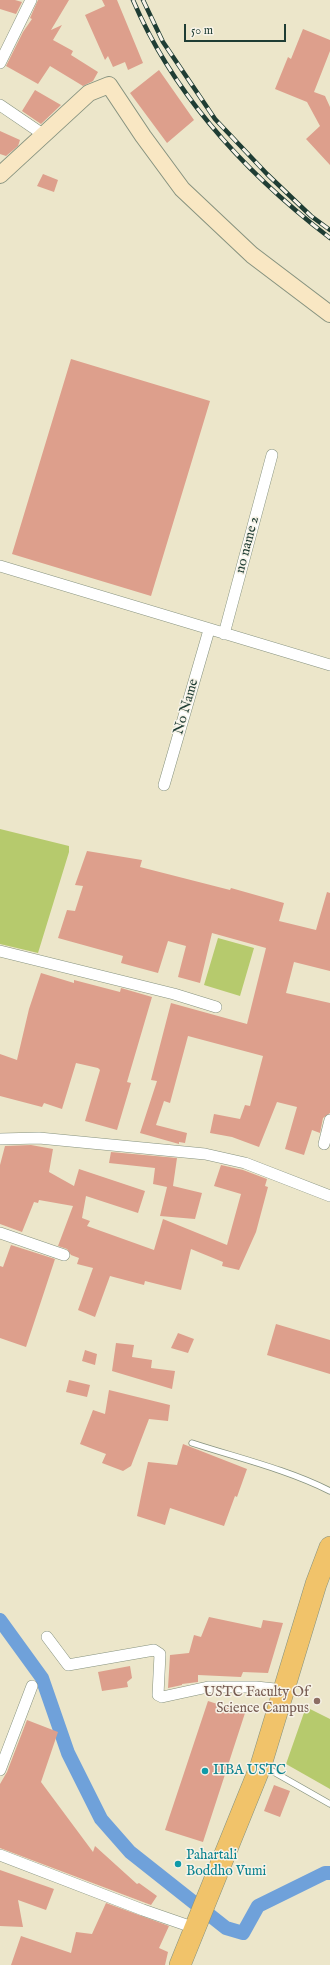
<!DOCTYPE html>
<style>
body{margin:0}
#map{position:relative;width:330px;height:1965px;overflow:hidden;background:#ece6ca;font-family:"IM FELL English",serif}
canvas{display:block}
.scale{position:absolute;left:184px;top:24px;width:102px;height:18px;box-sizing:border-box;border:2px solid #1f3d34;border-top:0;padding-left:5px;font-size:12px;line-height:14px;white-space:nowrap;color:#1f3d34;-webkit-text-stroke:3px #f7f3e8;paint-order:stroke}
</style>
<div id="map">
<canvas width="330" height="1965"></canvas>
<div class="scale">50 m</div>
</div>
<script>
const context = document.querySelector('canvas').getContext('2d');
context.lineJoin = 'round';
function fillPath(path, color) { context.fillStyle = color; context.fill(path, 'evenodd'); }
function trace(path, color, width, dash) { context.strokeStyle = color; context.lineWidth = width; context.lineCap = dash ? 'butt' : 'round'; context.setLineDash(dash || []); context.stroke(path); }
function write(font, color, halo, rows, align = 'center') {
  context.font = font + ' "IM FELL English",serif'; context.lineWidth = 3; context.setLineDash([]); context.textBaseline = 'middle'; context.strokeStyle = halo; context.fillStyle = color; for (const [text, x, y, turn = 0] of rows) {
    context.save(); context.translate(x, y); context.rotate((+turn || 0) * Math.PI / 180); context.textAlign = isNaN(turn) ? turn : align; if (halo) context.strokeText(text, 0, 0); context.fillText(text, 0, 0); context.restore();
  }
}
fillPath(new Path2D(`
 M0,829l69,17v6l-31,101 -38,-9z
 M218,938l36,10 -14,48 -36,-11z
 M306,1707l24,12v70l-44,-25z`), '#b6ca6d');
trace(new Path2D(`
 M0,1620l42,58 26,75 33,66 29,33 96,76 17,5 15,-27 67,-33h5`), '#6fa1da', 14);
fillPath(new Path2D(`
 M0,0h15l7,2 -6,12 -16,-5z
 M38,0h31l-18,30 11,-5 -9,15 20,11 -2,4 27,17 -5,9 -10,5 -33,-20 -12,18 -32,-18 17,-34 9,-13 -2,-1z
 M102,0h15l26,63 -15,7 -3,-8 -12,5 -5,-11 -3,4 -20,-45 20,-9z
 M303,29l27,11v11l-16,41 11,4 5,11v58l-24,-26 14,-13 -13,-24 -32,-13 13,-32 3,2z
 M159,70l35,50 -27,23 -37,-50z
 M35,90l26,15 -20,19 -19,-13z
 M0,131l20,9 -2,6 -12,10 -6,-2z
 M43,174l15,6 -4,12 -17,-6z
 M71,359l139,42 -59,195 -139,-42z
 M87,851l55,9 -2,7 90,23 1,-2 53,15 -5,18 37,9 11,-38 3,1v78l-36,-9 -8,31 44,10v110l-7,5 -3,15 -8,-3 -8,25 -19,-6 12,-42 -20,-5 -18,45 -27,-10 -22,-4 4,-19 26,5 5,-14 5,1 13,-50 -75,-20 -18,67 -6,-2 -8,24 31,8 -2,10 -6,-1v2l-39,-11 17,-52 -6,-1 20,-77 76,21 19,-76 -54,-15 -12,50 -22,-6 8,-31 -18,-5 -10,32 -37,-10 2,-7 -65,-18 9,-28 8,1 8,-25 -8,-1z
 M41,973l33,10v-3l46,12 1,-4 31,9 -25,85 4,1 -14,47 -32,-9 15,-51 -2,-2 -22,-5 -14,46 -18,-6 -2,4 -42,-11v-42l17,6 12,-51z
 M31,1145l22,4 -4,23 25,14 5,-17 66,22 -7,22 -52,-17 -4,22 8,3 -3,5 67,24 9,-31 64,26 14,-51 -27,-8 7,-21 22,5 24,9 -2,7 3,1 -12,45 -17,38 -17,-4 1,-4 -32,-13 -10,41 -36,-9 -1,4 -34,-9 -15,41 -17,-7 15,-42 -16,-4 2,-6 -8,-3 -4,-6 -9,-3 15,-40 -34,-6 -1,3 -4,-1 -12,30 -22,-8v-59l5,-19z
 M111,1152l66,6 -4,28 29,7 -7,26 -35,-3 7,-29 -14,-3 2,-16 -46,-5z
 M11,1245l44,14 -29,88 -26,-9v-72l3,1z
 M276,1324l54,16v34l-63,-19z
 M178,1333l16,6 -6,14 -17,-5z
 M116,1343l18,2 -2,12 20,3 -1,8 24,3 -3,18 -60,-18z
 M85,1350l12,4 -2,11 -13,-4z
 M69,1380l21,5 -3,12 -21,-5z
 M109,1390l61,15 -2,16 -19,-2 -18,47 -8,5 -21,-8 4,-9 -26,-10 13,-34 12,4z
 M183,1444l64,25 -10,28 -2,-1 -11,30 -54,-18 -5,17 -28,-9 11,-54 29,3z
 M209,1617l52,11 2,-8 20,3 -15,50 -25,-1 -2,5 -43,-2v7l-16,2v1l-14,3 2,-33 19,-2 5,-18 7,2z
 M130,1666l2,12 -5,4 1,5 -26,4 -4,-19z
 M208,1701l37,12 -42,129 -38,-12z
 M27,1720l31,12 -17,50 52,70 2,-6 42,38 2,-1 18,13 -6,9 -151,-57v-64l7,-12z
 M274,1785l16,6 -10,26 -16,-6z
 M0,1870l54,19 -8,21 -28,-10 5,27 -23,-1z
 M106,1903l63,23 -10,22 9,4 -3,13h-154l10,-29 50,17 5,-21 16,2z`), '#dd9f8c');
const lane = new Path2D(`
 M192,1443c46,15 94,26 138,48
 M265,1767l65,37`);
const street = new Path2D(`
 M0,63l31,-63
 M0,105l44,30
 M0,566l330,99
 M224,634l48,-179
 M164,785l45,-155
 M0,951l174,43 42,13
 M0,1139l39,-1 166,16 40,9 85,33
 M324,1144l6,-24
 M0,1233l64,22
 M47,1637l21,28 86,-15 6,4 -2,41 4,2 46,-10h48l28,3
 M0,1770l32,-84
 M0,1855l143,55 52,18`);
const secondary = new Path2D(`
 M0,175l89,-82 20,-8 34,51 39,53 70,66 78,59`);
const highway = new Path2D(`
 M180,1965l81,-200 55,-181 14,-37`);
trace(lane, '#86927f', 7);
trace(street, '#86927f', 12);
trace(secondary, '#86927f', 18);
trace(highway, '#86927f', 22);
trace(lane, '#fff', 5.5);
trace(street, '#fff', 11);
trace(secondary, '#f9e7c3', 16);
trace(highway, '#f1c36a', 21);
const rail = new Path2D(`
 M133,0c41,96 115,175 197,238
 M143,0l20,42 52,77 52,55 44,42 19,14`);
trace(rail, '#1f3d34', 4.5);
trace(rail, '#f7f3e8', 3, [9]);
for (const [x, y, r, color] of [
 [317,1701,4,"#8d6e63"],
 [205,1771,4,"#0f9aa8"],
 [178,1864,4,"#0f9aa8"]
]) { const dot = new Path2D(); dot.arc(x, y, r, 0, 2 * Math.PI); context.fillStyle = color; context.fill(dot); trace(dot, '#f7f3e8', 1.5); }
write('14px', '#1f3d34', '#f7f3e8', [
 ["no name 2",248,545,-75],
 ["No Name",187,707,-74]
]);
write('14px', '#785e54', '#f7f3e8', [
 ["USTC Faculty Of",309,1693],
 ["Science Campus",309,1709]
], 'right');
write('14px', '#0d838f', '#f7f3e8', [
 ["IIBA USTC",213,1771],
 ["Pahartali",186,1856],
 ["Boddho Vumi",186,1872]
], 'left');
</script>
